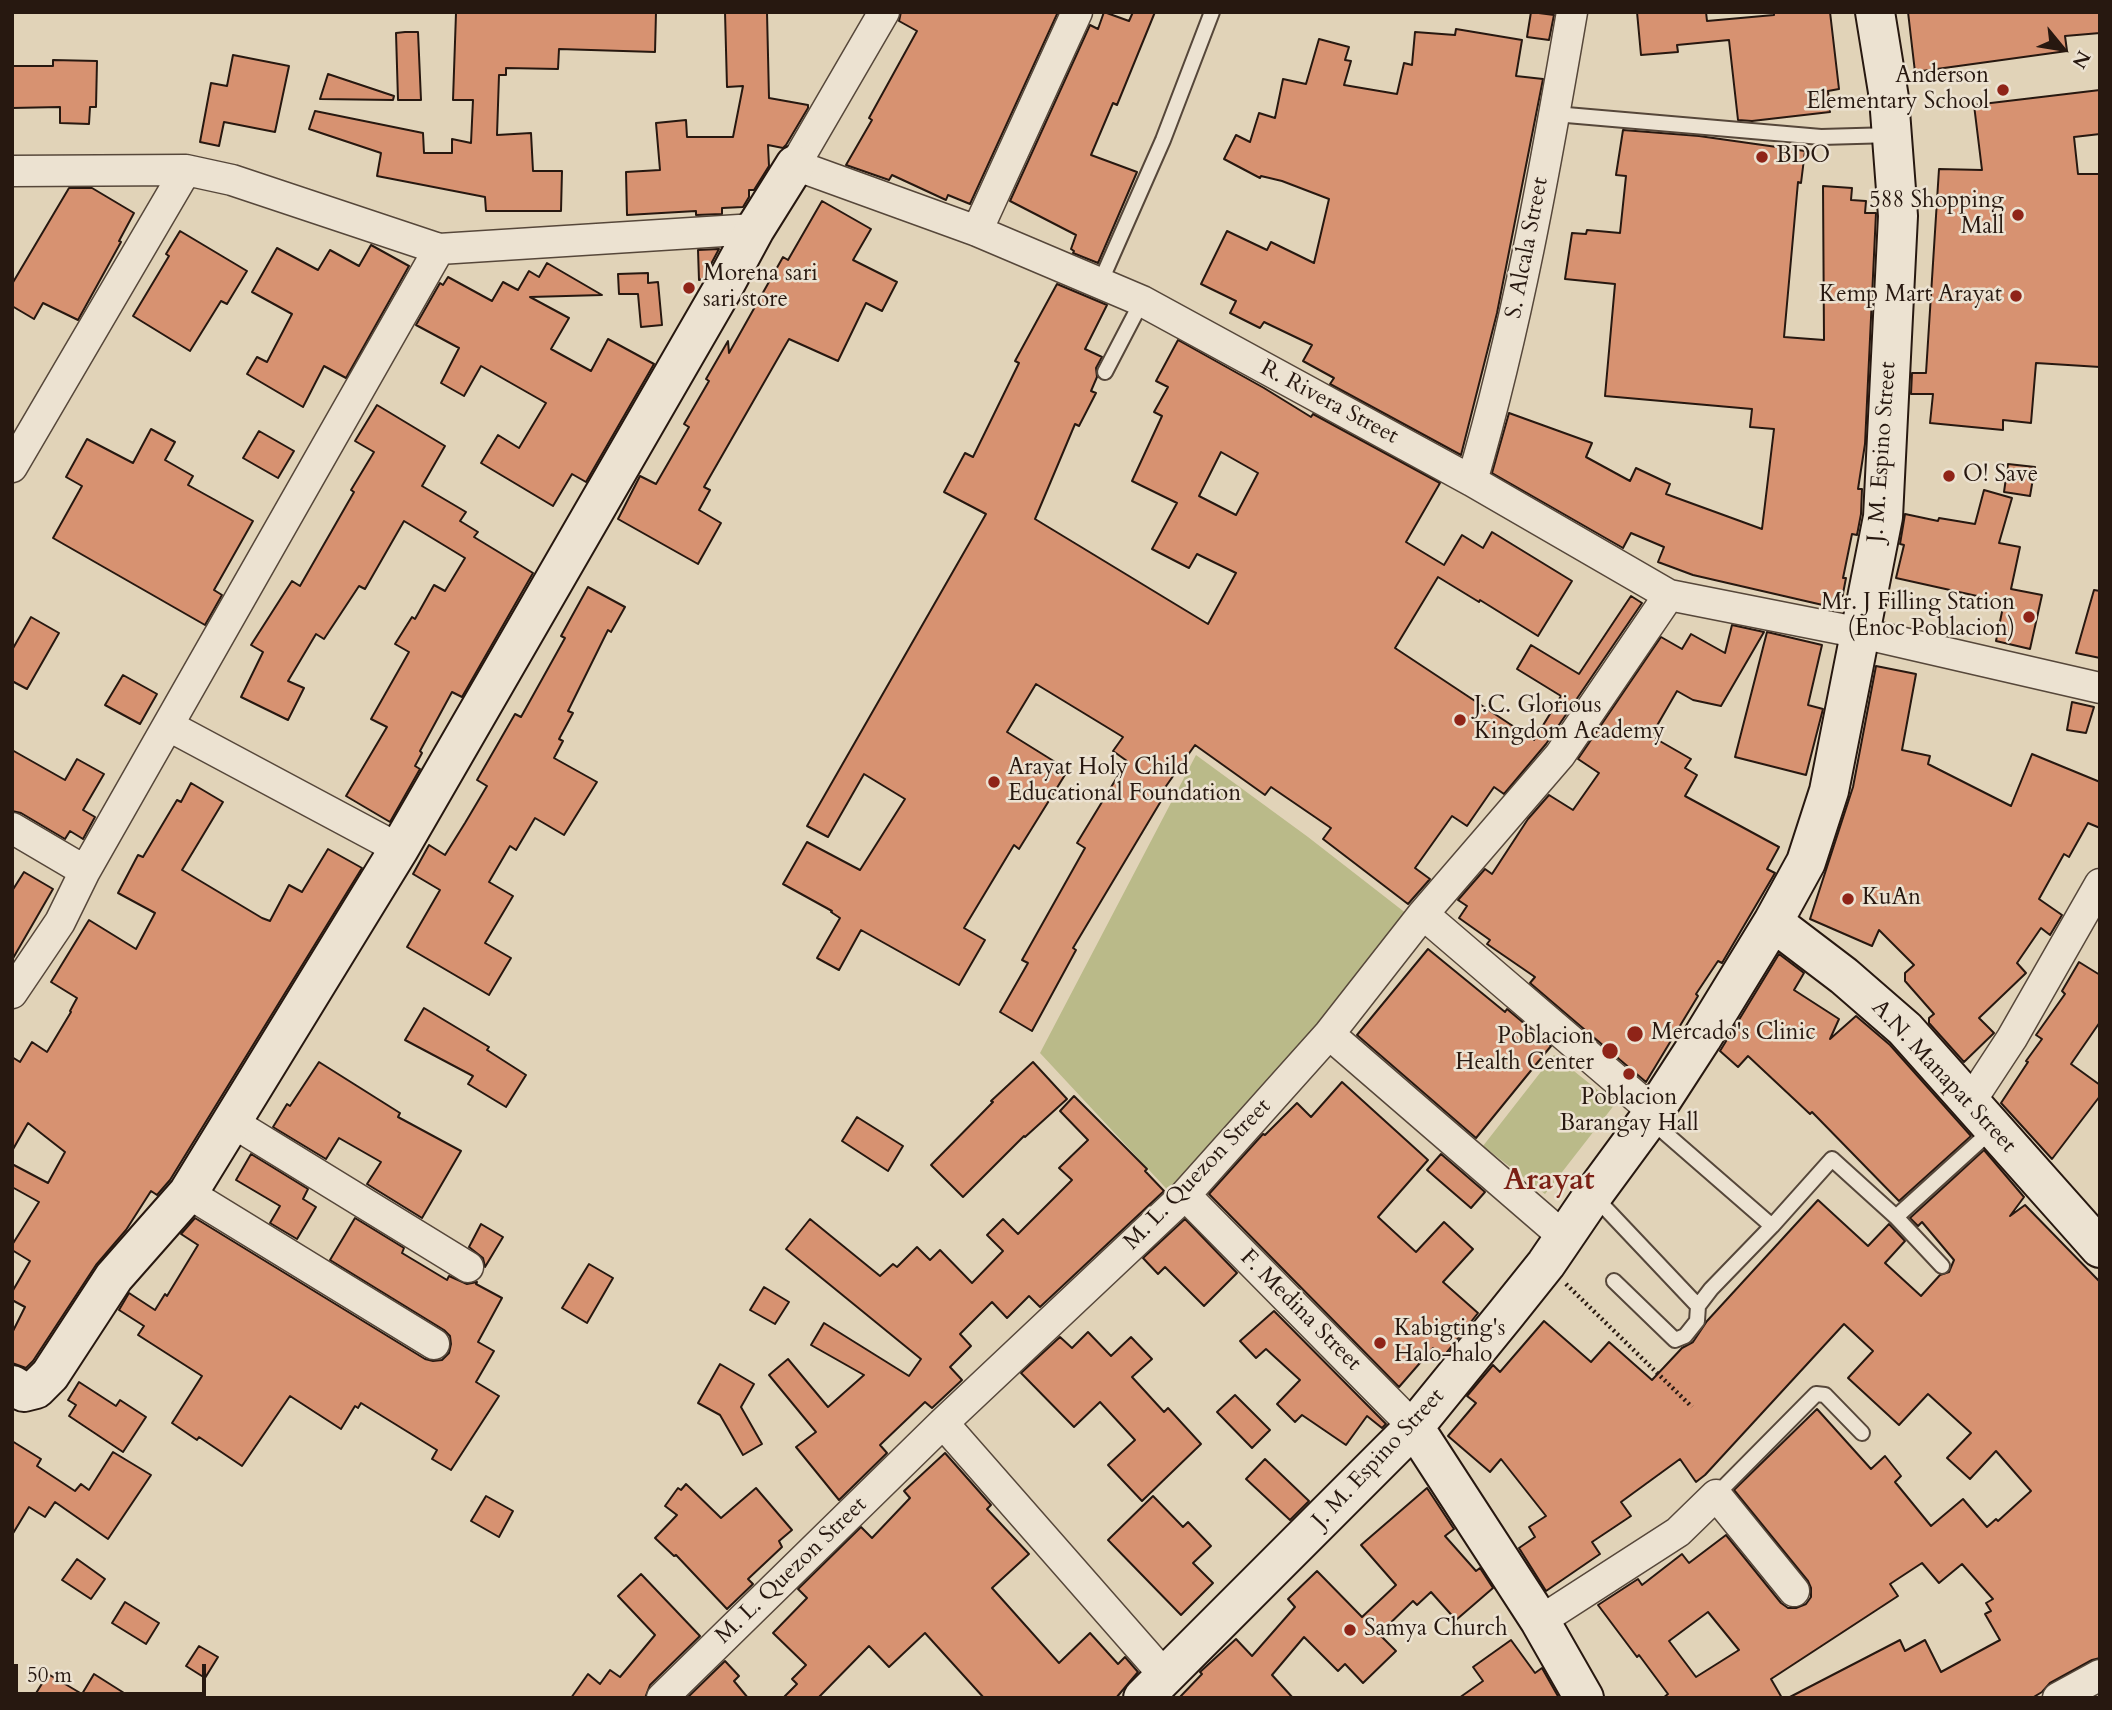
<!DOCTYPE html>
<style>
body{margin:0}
#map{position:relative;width:2112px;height:1710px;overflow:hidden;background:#e1d3b8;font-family:Cardo,serif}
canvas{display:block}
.frame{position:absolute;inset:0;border:14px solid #271810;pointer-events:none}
.north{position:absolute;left:2028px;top:14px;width:70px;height:70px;-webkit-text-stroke:5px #ece2d1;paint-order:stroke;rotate:120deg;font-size:19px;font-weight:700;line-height:28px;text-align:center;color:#271810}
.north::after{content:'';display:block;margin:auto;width:24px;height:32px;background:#271810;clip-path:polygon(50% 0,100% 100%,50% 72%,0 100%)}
.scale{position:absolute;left:14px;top:1664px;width:192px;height:32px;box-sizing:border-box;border:4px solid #271810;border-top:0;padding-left:9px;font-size:21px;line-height:24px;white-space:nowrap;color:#271810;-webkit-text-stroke:5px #ece2d1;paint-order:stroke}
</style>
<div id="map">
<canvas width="2112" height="1710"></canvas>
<div class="frame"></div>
<div class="north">N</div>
<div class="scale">50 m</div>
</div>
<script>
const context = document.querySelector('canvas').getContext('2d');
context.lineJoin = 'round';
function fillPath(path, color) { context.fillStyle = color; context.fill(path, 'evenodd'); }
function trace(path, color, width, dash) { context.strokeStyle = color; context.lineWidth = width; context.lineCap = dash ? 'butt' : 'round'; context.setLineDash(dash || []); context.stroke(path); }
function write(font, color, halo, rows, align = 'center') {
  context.font = font + ' Cardo,serif'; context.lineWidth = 5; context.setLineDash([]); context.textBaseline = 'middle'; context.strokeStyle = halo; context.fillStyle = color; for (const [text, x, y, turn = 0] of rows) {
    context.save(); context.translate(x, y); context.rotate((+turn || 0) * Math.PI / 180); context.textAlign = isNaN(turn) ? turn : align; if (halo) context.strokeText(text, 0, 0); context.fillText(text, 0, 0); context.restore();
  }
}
fillPath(new Path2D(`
 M1196,755l112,82 99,77 -231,285 -136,-146z
 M1554,1055l61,49 -70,90 -62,-48z`), '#baba89');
const building = new Path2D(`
 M656,12l-1,40 -96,-3 -1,20 -52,-1v7h-7l-2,60 34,-2 2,38h29l-1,40h-75l-1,-14 -108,-21 4,-23 -72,-24 6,-18 108,22 1,20h28v-14l19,4 2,-43h-20l3,-87z
 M725,12h42l2,86 39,7v3l-22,37 -3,3 -15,-3 1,21 -15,24h-5v7l-6,10 -21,1v6l-26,1v-4l-69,4 -1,-43 34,-2 -4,-47 30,-3 1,17h46l10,-51 -16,1z
 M901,12h157l-88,192 -22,-9 -2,5 -54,-25 -3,5 -43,-15 26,-45 -3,-2 48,-87 -18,-10z
 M1104,12l25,9 4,-9h22l-38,93 -4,-2 -22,52 46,17 -39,91 -25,-10 1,-2 -3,-2 5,-14 -66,-34 80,-176 8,4z
 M1531,12l23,3 -5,25 -22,-3z
 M1637,12h69l1,9 67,-6v-3h56l9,77 -11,2 2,21 -78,9 -14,-1 -9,-80 -52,5 1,7 -37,3z
 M1908,12h192v21l-35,3 2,15 -152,21z
 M1456,29l66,11 -6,36 27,3 -46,234 -36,142 -131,-71 4,-6 -31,-17 9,-16 -48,-23 -4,6 -30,-15 6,-12 -35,-17 26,-53 40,19 4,-8 43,21 15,-64 -47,-18 -21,-5 -1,2 -36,-19 12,-24 14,7 9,-29 16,5 8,-39 23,5 13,-45 30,8 -4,13 6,1 -7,24 53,9 7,-31 8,2 3,-33 40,3z
 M405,32h13l3,68h-23l-2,-67z
 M233,55l56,11 -14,66 -51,-10 -5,24 -19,-4 11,-59 16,3z
 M53,60l44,1 -1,46h-6l-1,17 -29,-1v-16l-48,1v-42h41z
 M328,74l66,22 -1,4 -73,-1z
 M2100,90v44l-26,3 4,37h22v193l-64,-4 -5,60 -28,-3v10l-73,-7 3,-29h-22l1,-21h14l13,-204 43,1 -8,-65z
 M1623,130l76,6 106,15 -4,32 -3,-1 -14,155 40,3 -1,-154 29,2 -1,12 15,1 -1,12h11l-11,231 -7,45h4l-1,25 -4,21 -5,-1 -9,44h3l-6,31 -147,-34 -35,-13 6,-15 -33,-14 -8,15 -131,-75 17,-60 83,30 -6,14 44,24 6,-13 34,16 -4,10 96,35 12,-100 -24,-2 2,-18 -147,-13 10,-112 -50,-5 7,-46 14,1 1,-4 33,3 6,-57 -10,-1z
 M69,188h23l42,25 -15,28 2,1 -43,78 -35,-17 -9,16 -22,-13v-22z
 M822,201l49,28 -18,31 44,22 -15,29 -16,-8 -28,58 -49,-22 -85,148 6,3 -11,20 22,13 -23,41 -80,-45 22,-43 16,8 33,-57 -5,-3 25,-43 -3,-2 22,-38 1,12 54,-96 5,3z
 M180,231l67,40 -20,33 -6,-3 -31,50 -57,-35 36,-60 -3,-2z
 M371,245l38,21 -63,112 -22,-12 -21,41 -56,-33 10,-17 10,5 25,-48 -40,-22 25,-44 41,22 12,-20 29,16z
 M719,249l-16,30 -4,1 -1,-30z
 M547,263l55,32 -72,2 39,21 -18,31 40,22 17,-32 46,25 -68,118 -14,-8 -19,32 -72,-43 17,-28 21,13 27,-45 -65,-37 -17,30 -23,-13 18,-35 -43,-23 24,-42 3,2 5,-8 44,24 11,-19 15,8 11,-19 10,6z
 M648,273v10l10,-1 4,43 -21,2 -3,-33h-19l-1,-20z
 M1057,284l50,21 -22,44 17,8 -6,11 1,9 -6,14 5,2 -17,33 -4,-2 -40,95 173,105 28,-51 -39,-19 -8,14 -37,-19 25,-46 -45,-22 30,-65 -8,-4 14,-25 -12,-6 22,-41 86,48 47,29 2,-3 127,69 -34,59 38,23 18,-30 21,13 9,-16 80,49 -34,55 -58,-36 -1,2 -41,-25 -43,71 139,92 27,-44 -44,-27 14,-24 48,29 52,-78 11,7 -96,141 -42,50 -10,-7 -27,39 -15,-10 -37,52 15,11 -22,25 -85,-65 8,-11 -60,-41 -6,8 -70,-50 -31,44 3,2 -94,157 3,2 -44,81 -32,-19 28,-49 -6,-3 63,-112 -8,-5 50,-82 -14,-10 10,-14 -87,-53 -29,48 61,38 -49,79 -5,-4 -50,83 21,12 -26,45 -98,-55 -22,40 -22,-12 23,-40 -9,-6 1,-1 -49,-27 24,-42 53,28 45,-71 -41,-25 -36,63 -21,-11 179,-312 -42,-22 21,-39 8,4 46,-94 -4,-2zM1221,452l37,21 -22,42 -37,-19z
 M377,405l68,41 -23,40 44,26 -6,9 18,11 -4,5 59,36 -71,124 -10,-5 -32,59 2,2 -7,13 5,3 -30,53 -44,-26 41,-69 -16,-8 38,-67 -14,-8 17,-27 3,2 19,-34 11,6 20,-33 -61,-37 -39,68 -6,-3 -35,53 -8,-5 -28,47 16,7 -16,32 -47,-23 22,-45 -12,-7 41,-64 8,5 54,-94 -3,-2 23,-38 -19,-11z
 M151,429l24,13 -10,18 28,16 -5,9 65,36 -39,69 8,5 -17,30 -152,-87 29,-52 -16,-9 21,-38 46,24z
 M259,431l35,20 -16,27 -35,-20z
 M2008,464l27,3 -5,29 -26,-4z
 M1984,490l28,8 -13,45 21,4 -9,42 31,6 -12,54 -34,-8 8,-39 -108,-24 8,-33 -4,-1 5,-30 33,7 1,-3 36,6z
 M588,587l37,20 -14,25 -3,-2 -40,81 5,2 -14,26 4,2 -9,17 43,24 -33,53 -29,-17 -19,32 -6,-4 -21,36 24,14 -28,47 26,15 -22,37 -82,-48 33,-57 -27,-16 16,-29 16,10 20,-32 22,-37 -10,-6 38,-66 6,3 44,-79 -4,-2z
 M2094,590l6,1v67l-24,-5z
 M31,617l28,16 -32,56 -15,-8v-31z
 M1732,625l32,7 -43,74 -28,-6 -16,-9 -26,45 40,23 -6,9 12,7 -12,21 94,51 -12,22 8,4 -53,90 -4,-2 -22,33 2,2 -52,86 -116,-99 5,-6 -48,-33 3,-4 -31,-22 8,-12 -9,-6 27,-31 7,5 36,-55 21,-24 24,15 26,-37 -21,-14 83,-122 21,12 9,-15 34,19z
 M1767,632l55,13 -14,60 15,4 -17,66 -71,-18z
 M1876,666l40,8 -14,76 28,6 -2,8 83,42 21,-52 68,28v46l-12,-5 -19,34 -5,-3 -25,45 23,16 -12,20 -9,-7 -24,35 9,10 -47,45 15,15 -30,29 -35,-39v-5l5,-4 -29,-33v-8l9,-8 -35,-35 -7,16 -62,-27 43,-132z
 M123,675l34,19 -17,30 -35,-19z
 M2072,702l22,5 -8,26 -19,-3z
 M12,750l53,30 12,-21 27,15 -21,36 12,7 -12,22 -13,-8 -5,8 -44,-26 -9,-2z
 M191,783l32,19 -41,68 80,48 8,3 19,-36 13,7 26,-43 34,19 -192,312 -13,15 -6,-4 -25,39 -30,35 -63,96 -7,7 -14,-5v-30l13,-26 -13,-7v-8l18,-31 -18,-11v-5l27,-43 -27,-15v-23l36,19 17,-31 -37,-29 -16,28v-94l8,5 12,-20 15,10 24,-40 -1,-1 7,-13 -26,-16 38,-62 47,29 19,-36 -37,-20 20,-38 5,2 34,-57 4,2z
 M24,872l29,17 -41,71v-69z
 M1428,949l77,63 2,-3 44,37 -75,92 -119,-103z
 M1779,954l25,19 -10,17 45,29 -9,20 26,-23 34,29 81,91 -72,65 -87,-89 -2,2 -62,-58 -10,11 -18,-16z
 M2079,962l21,13v47l-29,42 29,21v11l-48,63 -51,-56 27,-41 -2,-1 16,-22 -6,-4 29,-41 -3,-3z
 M424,1008l65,39 -2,3 39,25 -20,32 -38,-23 5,-8 -68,-36z
 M319,1062l81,51 -2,4 63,34 -39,67 -55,-34 14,-22 -42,-24 -13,21 -53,-32 14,-23 3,2z
 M1033,1062l34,37 -42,38 -1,-1 -61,61 -32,-32 62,-63 -2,-1z
 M1342,1082l86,78 -50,57 38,35 28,-30 29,27 -30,33 35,31 -35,44 -10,-9 -34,39 -190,-193 54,-60 2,1 32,-32 14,14z
 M1074,1096l73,73 -2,2 19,20 -124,116 -11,-11 -22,22 -15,-16 -32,32 11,12 -21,21 12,13 -30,28 -7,-6 -45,43 7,8 -48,47 -43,-53 20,-15 -47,-57 19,-16 40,48 36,-32 -53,-30 13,-22 85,53 12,-17 -135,-110 24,-30 70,57 13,-12 4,3 20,-20 13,13 10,-10 32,33 31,-32 -16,-16 16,-16 15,15 54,-54 -13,-12 29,-28 -28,-29z
 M857,1117l46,29 -15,25 -46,-30z
 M1984,1150l40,47 -14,19 15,-11 75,77v376l-8,2 -42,23 -8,9 -10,6h-244l112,-58 5,11 20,-11 16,32 59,-32 -15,-26 6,-3 -5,-8 7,-4 -31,-35 -23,19 -17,-20 -32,21 8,12 -127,83 11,19h-119l5,-4 -29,-39 -2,2 -39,-52 40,-26 4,6 40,-31 7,9 37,-28 55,68 7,5h8l10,-4 5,-7v-9l-3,-7 -74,-91 83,-81 54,60 14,-13 16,20 -6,6 36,44 32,-27 24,28 9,-8 2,2 33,-30 -35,-40 -26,28 -23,-21 24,-25 -43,-39 -29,31 -51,-47 25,-27 -29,-27 -139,151 -9,7 -16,-23 -59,43 10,14 -39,26 8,12 -54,37 -27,-43 16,-11 -6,-10 17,-11 -45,-57 -11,13 -42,-36 28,-33 -9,-7 26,-31 7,7 44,-51 47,41 18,-20 43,38 30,-32 11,-6 14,-21 111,-121 50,46 21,-22 16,17 -20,22 36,33 19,-21 9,-3 5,-12 -32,-38 -4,4 -8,-8zM1708,1612l31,38 -43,27 -27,-36z
 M251,1154l57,35 -5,10 13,8 -19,32 -27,-16 10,-17 -44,-26z
 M1441,1154l44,38 -14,16 -44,-38z
 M195,1218l230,141 8,2 9,-1 7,-7 2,-9 -1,-8 -6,-6 -114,-70 25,-42 49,30 -2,5 45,27 2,-4 18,8 10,-2 -1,2 26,14 -24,44 16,9 -18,31 23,14 -48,74 -19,-11 5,-9 -76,-47 -3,5 -3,-2 -14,23 -51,-33 -48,70 -43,-29 -2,3 -25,-17 30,-47 -64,-41 6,-9 -25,-16 10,-17 26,17 10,-16 2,2 31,-51 -17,-11z
 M1185,1219l52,54 -33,33 -39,-39 -7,7 -15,-16z
 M481,1224l22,13 -18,30 -2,-9 -14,-11z
 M589,1264l24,14 -26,45 -25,-15z
 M764,1287l25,15 -14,22 -25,-14z
 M1274,1311l112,113 -4,4 -15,-12 -21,29 -44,-30 -7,7 -18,-18 23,-24 -34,-31 -10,9 -16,-17z
 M1088,1332l23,24 20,-19 21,22 -20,18 32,35 4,-4 33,36 -59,57 -34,-36 27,-25 -35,-38 -26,25 -53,-54 39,-36 12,11z
 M720,1364l34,20 -13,23 21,37 -19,11 -23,-40 -22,-12z
 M79,1382l37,24 4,-6 26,17 -23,35 -54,-36 7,-11 -8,-5z
 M1235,1395l35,35 -18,18 -35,-36z
 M12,1441l29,18 -4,7 38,25 6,-7 8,6 24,-38 38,23 -43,64 -53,-37 -10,15 -16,-10 -17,28z
 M945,1453l46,52 -4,4 42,45 -37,34 67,75 31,-30 28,31 7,-7 13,15 -22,26h-132l-59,-65 -36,34 -20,-21 -51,52h-35l14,-14 -5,-5 14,-14 -33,-32 34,-35 -9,-9 63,-62 11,11 38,-40 -6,-7z
 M1265,1459l44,42 -19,19 -44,-41z
 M686,1484l35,34 35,-30 36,42 -13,11 3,6 -34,32 5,5 -26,25 -51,-54 -2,1 -19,-18 22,-23 -12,-9 13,-18 3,2z
 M1427,1488l27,41 -9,7 31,35 4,-3 13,20 -37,32 -25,-28 -14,13 -4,-4 -34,33 17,17 -33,32 -18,-19 -7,7 -34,-34 -32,38 21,23h-114l23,-24 -2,-2 36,-33 16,17 43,-49 -7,-8 29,-28 45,46 34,-32 -35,-40z
 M486,1496l27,15 -14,26 -28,-16z
 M1153,1496l30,31 5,-5 23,24 -18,17 20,20 -32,32 -73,-75z
 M77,1559l28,20 -14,20 -29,-19z
 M641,1574l59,62 -50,49 -5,13h-74l17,-24 12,10 10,-14 10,7 35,-42 -37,-39z
 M125,1602l34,21 -13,21 -34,-21z
 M1511,1640l24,33 7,-5 17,30h-100l24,-17 -10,-14z
 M199,1646l19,11 -13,21 -19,-12z
 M725,1661l14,15 -5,5 14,17h-61z
 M48,1674l34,20 12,-20 38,24h-99z`);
fillPath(building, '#d79271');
trace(building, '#271810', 2);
const lane = new Path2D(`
 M1555,114l266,23 71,-2
 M1100,283l63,-143 49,-128
 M1105,372l37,-71
 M1649,1119l123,107
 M1593,1195l105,111
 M1896,1217l46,49
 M1614,1281l61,59 10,-4 12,-15 1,-15 13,-17 61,-63 60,-67 64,58 96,-87
 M1716,1495l100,-101 9,1 37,38`);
const street = new Path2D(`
 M884,12l-89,153 182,66 165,70 330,180 197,114 192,38 239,55
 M12,171l174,-1 46,10 207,69 316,-20
 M977,231l100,-219
 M12,467l174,-297
 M1472,481c45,-154 73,-311 100,-469
 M169,726l230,123
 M12,828l73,43
 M1423,914l231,198
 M12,993l48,-71 25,-51 354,-622
 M1329,1034l235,203
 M1970,1102l42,-64 88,-154
 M232,1122l236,145
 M188,1193l246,151
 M1185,1195l229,232
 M943,1423l223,254
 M1540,1621l138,-89 38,-37 78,96
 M662,1698l281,-275 242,-228 144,-161 94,-120 137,-159 109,-160
 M2058,1698l42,-23`);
const secondary = new Path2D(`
 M1773,922l71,54 61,53 195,219
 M12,1385l12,7 12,-3 14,-14 64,-98 74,-84 211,-344 323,-559 33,-61 40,-64
 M1414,1427l126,194 44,77
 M1143,1698l271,-271 92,-113 40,-50 47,-69 61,-83 48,-74 71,-116 33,-60 23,-71 54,-274 15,-301 -9,-118 -14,-86`);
trace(lane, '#56473a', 18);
trace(street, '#56473a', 33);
trace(secondary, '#271810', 42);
trace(new Path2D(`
 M1566,1284l126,123`), '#271810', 4.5, [2, 3.5]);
trace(lane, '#ece2d1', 14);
trace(street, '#ece2d1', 30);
trace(secondary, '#ece2d1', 38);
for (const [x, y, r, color] of [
 [2003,90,7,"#8f2418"],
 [1762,157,7,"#8f2418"],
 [2018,215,7,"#8f2418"],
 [689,288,7,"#8f2418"],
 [2016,296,7,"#8f2418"],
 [1949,476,7,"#8f2418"],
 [2029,617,7,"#8f2418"],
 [1460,720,7,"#8f2418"],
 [994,782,7,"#8f2418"],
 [1848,899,7,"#8f2418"],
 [1635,1034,9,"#8f2418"],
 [1610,1051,9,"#8f2418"],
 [1629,1074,7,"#8f2418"],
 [1380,1343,7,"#8f2418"],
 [1350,1630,7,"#8f2418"]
]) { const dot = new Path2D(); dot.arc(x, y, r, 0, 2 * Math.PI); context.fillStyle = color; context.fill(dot); trace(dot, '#ece2d1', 2.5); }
write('23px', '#271810', '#ece2d1', [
 ["Anderson",1989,77,"right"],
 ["Elementary School",1989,103,"right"],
 ["BDO",1776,157],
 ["588 Shopping",2004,202,"right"],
 ["Mall",2004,228,"right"],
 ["Morena sari",703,275],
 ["sari store",703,301],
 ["Kemp Mart Arayat",2002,296,"right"],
 ["O! Save",1963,476],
 ["Mr. J Filling Station",2015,604,"right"],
 ["(Enoc Poblacion)",2015,630,"right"],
 ["J.C. Glorious",1474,707],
 ["Kingdom Academy",1474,733],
 ["Arayat Holy Child",1008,769],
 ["Educational Foundation",1008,795],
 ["KuAn",1862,899],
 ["Mercado's Clinic",1651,1034],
 ["Poblacion",1594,1038,"right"],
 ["Health Center",1594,1064,"right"],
 ["Poblacion",1629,1099,"center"],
 ["Barangay Hall",1629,1125,"center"],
 ["Kabigting's",1394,1330],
 ["Halo-halo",1394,1356],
 ["Samya Church",1364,1630]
], 'left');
write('23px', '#271810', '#ece2d1', [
 ["S. Alcala Street",1528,248,-79],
 ["R. Rivera Street",1329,403,28],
 ["J. M. Espino Street",1883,452,-86],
 ["A.N. Manapat Street",1943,1077,47],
 ["M. L. Quezon Street",1198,1175,-46],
 ["F. Medina Street",1300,1311,45],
 ["J. M. Espino Street",1379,1459,-47],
 ["M. L. Quezon Street",792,1571,-44]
]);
write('bold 30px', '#7a1f14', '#ece2d1', [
 ["Arayat",1549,1182]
]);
</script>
